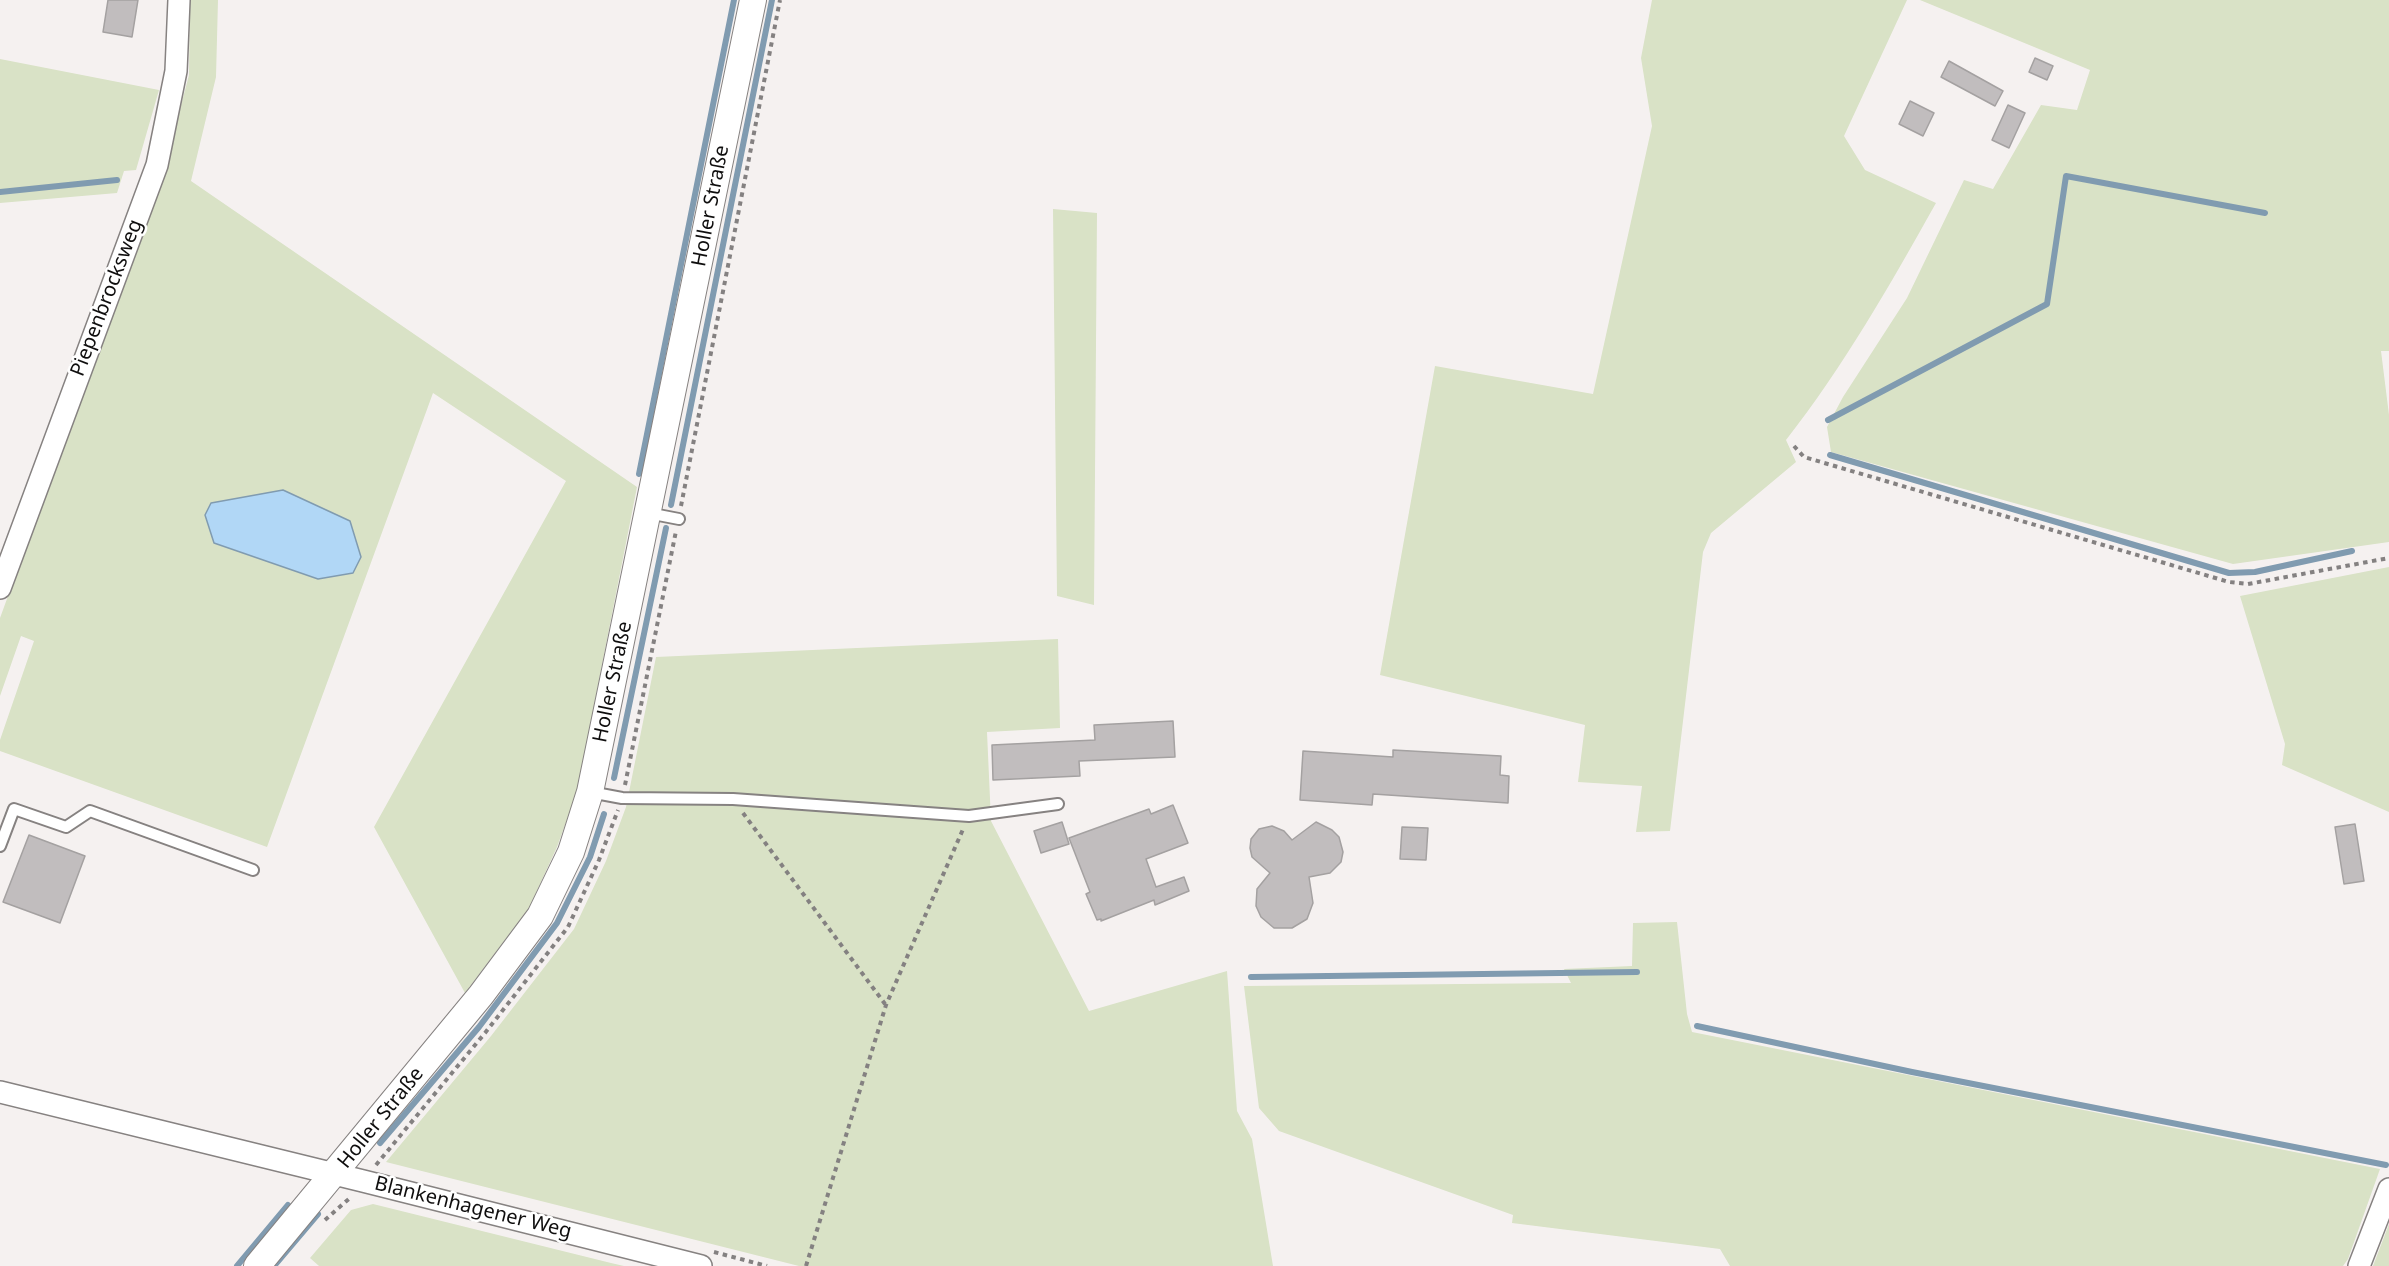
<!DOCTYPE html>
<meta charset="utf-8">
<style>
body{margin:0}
canvas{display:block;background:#f5f1f0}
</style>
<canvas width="2389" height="1266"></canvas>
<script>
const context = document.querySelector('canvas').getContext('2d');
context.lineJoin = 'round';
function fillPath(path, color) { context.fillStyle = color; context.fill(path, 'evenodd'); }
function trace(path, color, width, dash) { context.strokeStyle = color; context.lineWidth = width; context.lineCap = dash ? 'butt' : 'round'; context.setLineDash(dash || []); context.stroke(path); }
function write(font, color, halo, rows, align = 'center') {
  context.font = font + ' "Noto Sans",sans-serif'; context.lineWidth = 5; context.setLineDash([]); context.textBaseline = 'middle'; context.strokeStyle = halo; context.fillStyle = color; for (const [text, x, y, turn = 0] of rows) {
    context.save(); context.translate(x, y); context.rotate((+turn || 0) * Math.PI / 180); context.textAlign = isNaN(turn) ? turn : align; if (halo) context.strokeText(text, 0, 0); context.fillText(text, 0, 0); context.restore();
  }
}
fillPath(new Path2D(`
 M190,0h28l-2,77 -25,104 446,306 -60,305 -20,55 -28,61 -64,85 -91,-166 192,-346 -133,-88 -166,454 -267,-96v-11l34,-99 -13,-5 -21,60v-78l165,-452 24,-91z
 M1652,0h255l-63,136 21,34 71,33c-46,82 -92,163 -150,237l10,22 -85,71 -8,19 -33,279 -34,1 6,-46 -64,-4 7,-57 -205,-50 55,-309 158,28 59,-268 -11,-68z
 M1920,0h469v351h-8l8,64v127l-156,22 -402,-112 -4,-25 16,-30 64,-99 57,-118 29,9 48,-84 36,5 13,-40z
 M0,59l159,31 -23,80 -12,1 -7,22 -117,10z
 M1053,209l44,4 -3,392 -37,-9z
 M2389,567v245l-107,-47 3,-21 -45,-148z
 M1058,639l2,89 -73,4 4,89 98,190 138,-40 10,140 15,28 21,127h-474l-413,-104 105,-126 83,-107 32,-68 20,-54 30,-150z
 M1677,922l10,92 5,18 688,137 -32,90 -5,7h-613l-10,-17 -208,-26 1,-8 -234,-84 -20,-23 -15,-122 327,-3 -7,-14 68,-3 1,-43z
 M373,1204l238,59 13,3h-305l-9,-8 41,-48z
 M2389,1224v42h-16z`), '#d9e2c6');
const water = new Path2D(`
 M283,490l67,31 11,36 -8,16 -35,6 -104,-36 -9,-28 6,-12z`);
fillPath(water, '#b1d7f6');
trace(water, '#809bb0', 1.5);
trace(new Path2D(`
 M0,192l117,-12
 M1828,420l219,-116 19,-128 199,37
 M1830,455l399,118 26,-1 97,-21
 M639,474l95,-474
 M671,505l101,-505
 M614,778l52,-250
 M1251,977l386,-5
 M1697,1026l215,46 474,93
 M380,1143l99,-116 78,-104 33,-66 14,-43
 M237,1266l51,-61
 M274,1266l44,-52`), '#809bb0', 6);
const building = new Path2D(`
 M108,0h30l-6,37 -29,-5z
 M2035,58l18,8 -6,14 -18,-8z
 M1949,61l54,30 -8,15 -54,-29z
 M1910,101l24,12 -11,23 -24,-12z
 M2008,105l17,8 -16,35 -17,-8z
 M1173,721l2,36 -96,4 1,15 -87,4 -1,-35 103,-5 -1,-15z
 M1393,750l108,6 -1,19 9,1 -1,27 -135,-9 -1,11 -72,-5 3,-49 90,6z
 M1173,805l15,38 -42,16 10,28 28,-10 5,14 -34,14 -1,-5 -53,21v-2l-4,1 -11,-26 4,-2 -21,-54 80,-29 2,5z
 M1062,822l7,22 -28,9 -7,-22z
 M1316,822l16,8 7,7 4,15 -2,10 -11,11 -21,4 4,26 -6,16 -15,9h-18l-13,-11 -5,-11 1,-17 13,-16 -18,-16 -2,-9 1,-9 8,-10 13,-3 12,5 8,9z
 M2355,824l9,57 -20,3 -9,-57z
 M1402,827l26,1 -2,32 -26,-1z
 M29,835l56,21 -25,67 -57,-21z`);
fillPath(building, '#c1bdbe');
trace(building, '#a4a1a1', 1.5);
const service = new Path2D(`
 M648,513l31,6
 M590,792l32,6 111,1 236,17 89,-12
 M0,846l14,-37 52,18 24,-16 163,59`);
const minor = new Path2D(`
 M0,588l157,-423 19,-94 3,-71
 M0,1092l363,89 338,85
 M2359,1266l30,-77`);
const tertiary = new Path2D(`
 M257,1266l224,-271 59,-79 31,-64 19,-60 163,-792`);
trace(service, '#868281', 14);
trace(minor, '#868281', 24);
trace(tertiary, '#868281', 28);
trace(new Path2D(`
 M1794,446l10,11 425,125 19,2 141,-26
 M681,506l99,-506
 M625,785l51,-254
 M743,813l142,191
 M376,1165l109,-132 83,-106 31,-67 19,-50
 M325,1220l26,-23
 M714,1252l53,14
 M806,1266l80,-261 78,-178`), '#848181', 4, [4.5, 4.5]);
trace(service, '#fff', 10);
trace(minor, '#fff', 21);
trace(tertiary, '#fff', 26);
write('20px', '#0f0e0e', '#fff', [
 ["Holler Straße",711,206,-79],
 ["Piepenbrocksweg",107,298,-69],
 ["Holler Straße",613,682,-78],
 ["Holler Straße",381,1118,-51],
 ["Blankenhagener Weg",473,1208,14]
]);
</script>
